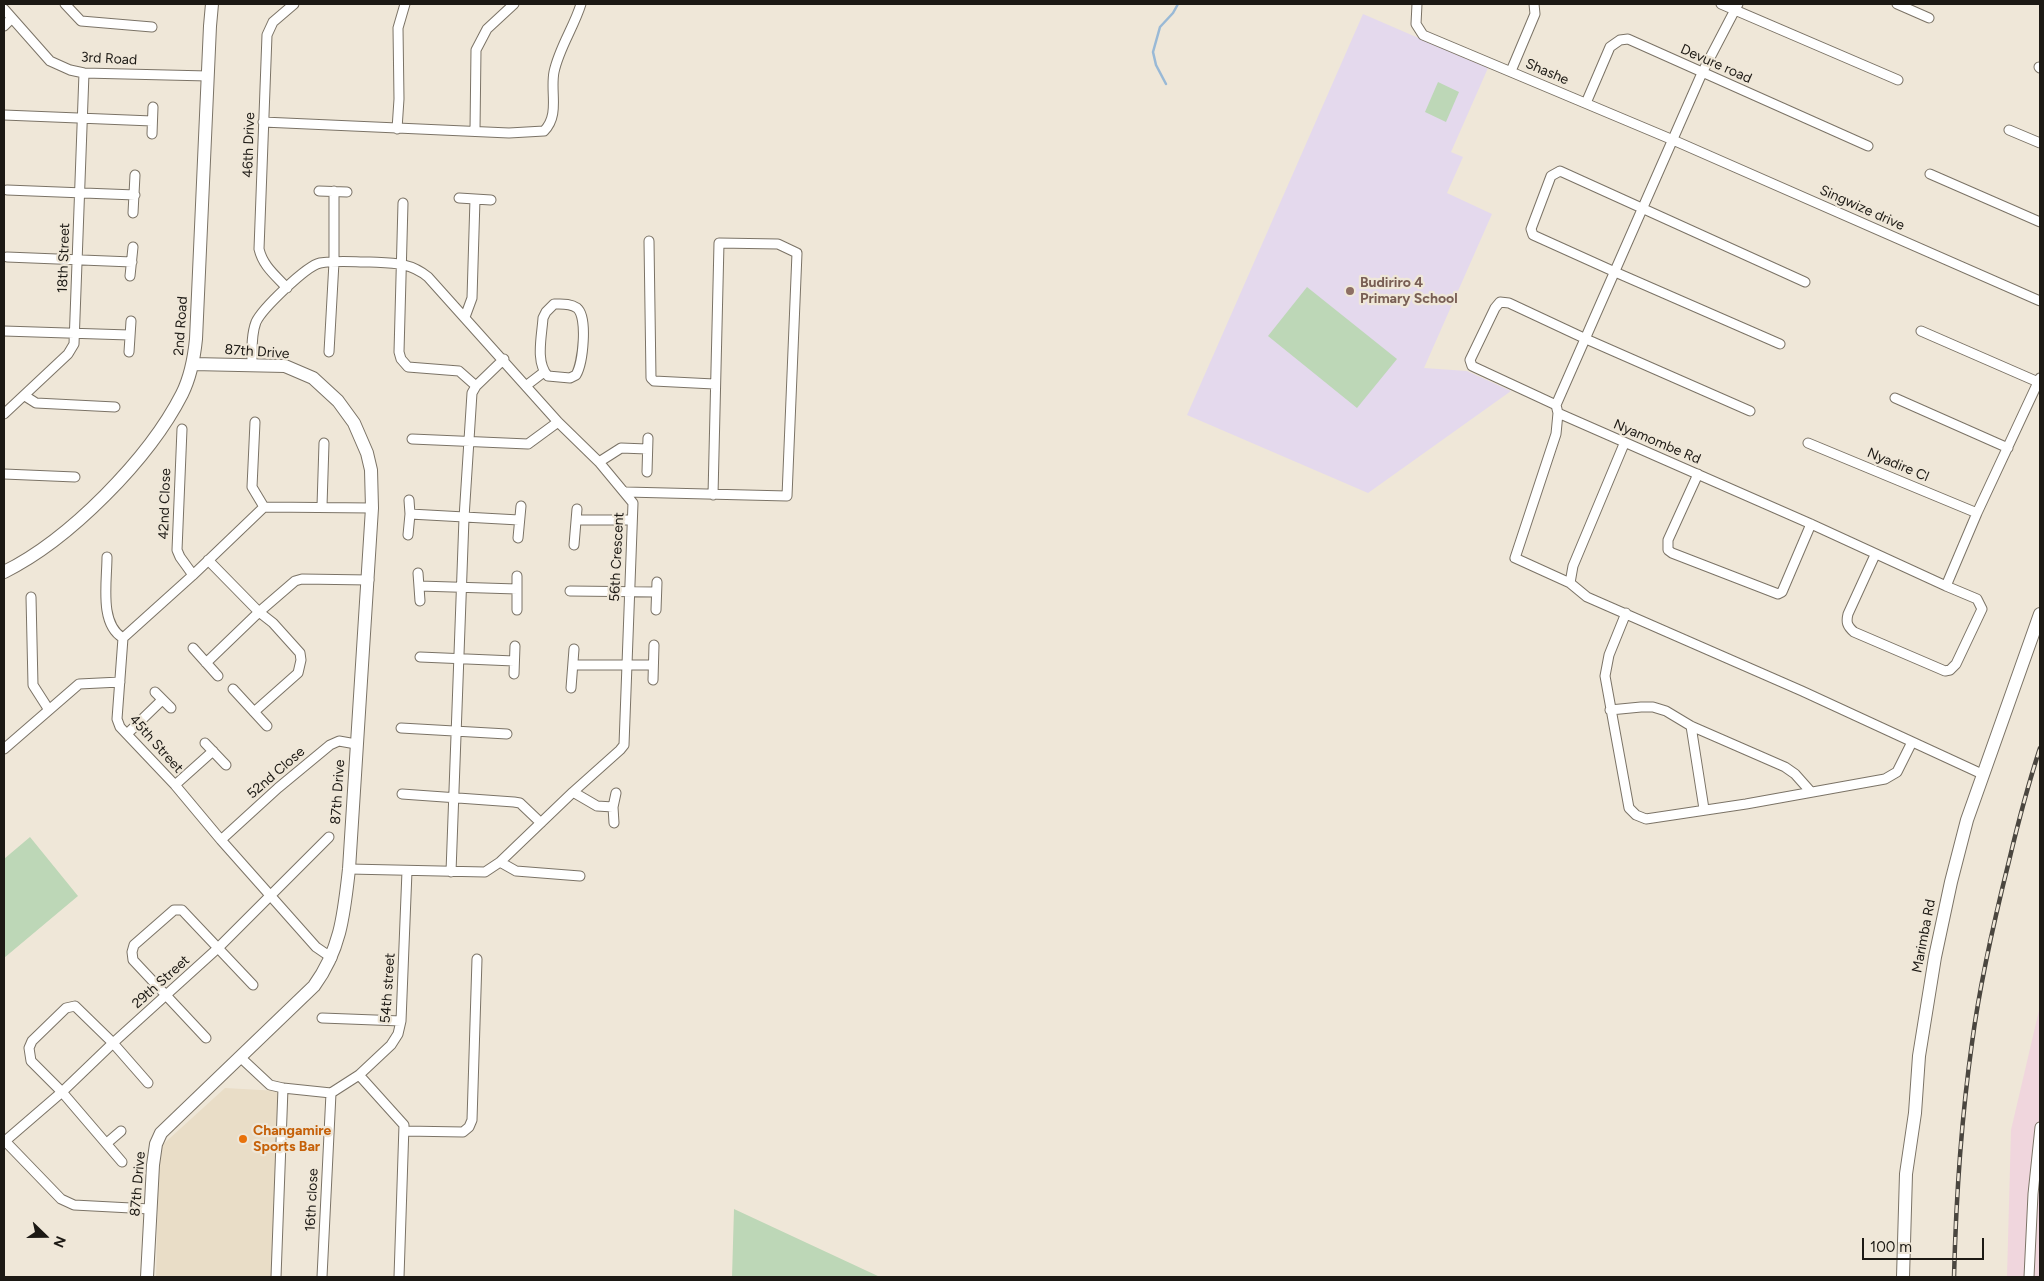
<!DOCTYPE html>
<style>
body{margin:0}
#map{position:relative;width:2044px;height:1281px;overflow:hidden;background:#efe7d8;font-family:Figtree,sans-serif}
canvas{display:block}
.frame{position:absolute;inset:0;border:5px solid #1c1914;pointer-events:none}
.north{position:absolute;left:20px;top:1211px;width:50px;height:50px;-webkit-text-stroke:4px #efe7d8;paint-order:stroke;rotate:112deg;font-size:14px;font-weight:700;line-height:20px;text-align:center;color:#1c1914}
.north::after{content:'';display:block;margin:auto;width:18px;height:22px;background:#1c1914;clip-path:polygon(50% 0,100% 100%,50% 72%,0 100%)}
.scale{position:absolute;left:1862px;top:1238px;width:122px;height:22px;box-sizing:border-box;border:2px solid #1c1914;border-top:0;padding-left:6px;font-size:15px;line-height:18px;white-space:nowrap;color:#1c1914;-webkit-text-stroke:4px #efe7d8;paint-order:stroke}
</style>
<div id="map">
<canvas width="2044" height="1281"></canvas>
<div class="frame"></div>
<div class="north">N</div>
<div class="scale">100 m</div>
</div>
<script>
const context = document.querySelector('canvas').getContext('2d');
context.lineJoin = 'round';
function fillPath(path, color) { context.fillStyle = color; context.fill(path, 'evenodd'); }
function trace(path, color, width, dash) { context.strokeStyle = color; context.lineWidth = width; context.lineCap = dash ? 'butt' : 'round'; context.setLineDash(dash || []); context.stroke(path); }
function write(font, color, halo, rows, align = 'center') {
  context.font = font + ' Figtree,sans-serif'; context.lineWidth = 4.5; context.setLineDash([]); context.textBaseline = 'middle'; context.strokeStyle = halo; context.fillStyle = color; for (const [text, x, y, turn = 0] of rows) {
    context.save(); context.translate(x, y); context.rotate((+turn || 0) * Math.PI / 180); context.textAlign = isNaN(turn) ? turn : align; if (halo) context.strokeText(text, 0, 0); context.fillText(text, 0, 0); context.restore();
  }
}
fillPath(new Path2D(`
 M225,1088l54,3 -7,186h-116l3,-129z`), '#e9ddc7');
fillPath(new Path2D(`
 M2040,1006v271h-33l4,-147z`), '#f0d6dd');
fillPath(new Path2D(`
 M1363,14l125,54 -37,84 12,5 -16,36 45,21 -68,154 43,3 44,20 -143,102 -181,-78z`), '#e4d9ed');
fillPath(new Path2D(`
 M1438,82l21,10 -13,30 -21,-10z
 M1307,287l90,72 -40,49 -89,-72z
 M30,837l48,59 -74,62v-99z
 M734,1209l146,68h-148z`), '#bdd7b7');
trace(new Path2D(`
 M1166,84l-10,-19 -3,-13 7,-25 13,-14 5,-9`), '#99b9d6', 2.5);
const street = new Path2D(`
 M65,4l16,17 71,6
 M1417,4l-1,20 7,11 250,105 367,161
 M1721,4l177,76
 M1738,4l-36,69 -146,332 2,8 253,111 135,62 31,-73 63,-135
 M1897,4l32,14
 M4,9l46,52 20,9 14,3 124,3
 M4,26l8,-8
 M2039,67l1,1
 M1511,71l24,-57 -1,-10
 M1586,103l24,-56 10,-7 8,-1 240,107
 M4,115l148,6
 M263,122l246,11 35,-2c16,-16 6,-39 10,-59 5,-24 20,-45 27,-68
 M397,129l2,-30 -1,-71 7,-24
 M475,130l1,-80 11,-21 27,-25
 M2009,130l31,13
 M152,134l1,-27
 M1930,174l110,48
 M7,190l128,5
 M319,191l28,1
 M459,198l32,2
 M403,203l-4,149 2,7 7,8 51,4 17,15
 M133,213l2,-38
 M649,241l2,137 3,3 60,3
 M7,257l125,5
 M130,276l3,-29
 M287,288c-12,-13 -24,-22 -28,-39l8,-214 6,-13 21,-18
 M554,304c8,0 16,-1 23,4 11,9 6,55 -1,67l-6,3 -22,-2c-13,-13 -6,-41 -5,-58l3,-6z
 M465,317l7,-19 3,-99
 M4,331l125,4
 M1921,331l117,51
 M1780,344l-165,-72 -82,-37 -2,-6 20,-53 9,-5 245,111
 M129,352l2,-31
 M329,352l5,-90v-71
 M252,364c0,-13 -1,-29 4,-42 6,-13 50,-56 64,-59 16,-3 34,-1 50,-1 22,1 40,0 58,15l130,145 41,40 34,41 -9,242 -4,5 -47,42 -73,70 -15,10 -136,-3
 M527,385l17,-13
 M25,396l11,7 79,4
 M1895,398l113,50
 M1556,405l-84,-39 -2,-6 25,-52 5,-6 9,1 77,36 164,72
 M1558,413l-2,21 -41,124 55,25
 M4,414l64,-60 6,-10 10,-271
 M255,422l-3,65 12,20
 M182,429l-5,121 3,7 13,18
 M412,439l116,5 30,-22
 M1808,443l169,70
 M1624,444l-51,122 -3,17 17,14 215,94 180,83
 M599,462l22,-14 26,1
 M647,472l1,-34
 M4,474l71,3
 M1698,474l-30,66v10l4,3 106,41 4,-2 29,-68
 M626,492l161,4 10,-243 -19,-9 -59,-1 -6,252
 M322,506l2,-63
 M410,514l109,6
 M577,520h55
 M408,535l2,-21 -1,-14
 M518,538l3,-32
 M574,545l3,-36
 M1875,555l-27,59c-2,8 -1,12 6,18l91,39 5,-1 6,-6 26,-55 -5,-10 -31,-13
 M107,557c0,25 -8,67 16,81
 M208,560l51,52 14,11 27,30 1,7 -3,13 -44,39
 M418,573l2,28
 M517,576v34
 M419,586l98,3
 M570,591l86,1
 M31,597l2,88 16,25
 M656,610l1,-28
 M1626,613l-17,42 -4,21 24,132 7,7 10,4 100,-15 139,-25 12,-7 15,-30
 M193,648l25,28
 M420,657l94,4
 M206,663l53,-51 36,-31 7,-2 67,1
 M573,665h80
 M514,674l1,-28
 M653,680l1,-35
 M571,688l3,-39
 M233,689l34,37
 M155,692l16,16
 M1610,710l31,-3h12l13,4 25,15 94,41 10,7 16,18
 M1691,726l13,83
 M401,728l106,6
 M127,734l35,-34
 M205,743l21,22
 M4,749l75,-65 41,-2
 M175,785l38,-34
 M573,792l24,14 16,1
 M402,794l112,8 6,1 21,20
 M614,823l-1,-16 3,-14
 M221,840l57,-52 52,-43 9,-4 17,3
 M500,862l16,9 64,5
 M451,872l13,-354 8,-125 4,-7 28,-27
 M332,958l-16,-11 -95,-107 -46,-55 -55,-58 -3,-8 6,-81 70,-63 71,-68 108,1
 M322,1018l79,3
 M206,1038l-73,-78 -1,-8 2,-7 40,-35h8l71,75
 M240,1057l30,28 13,3 48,5 28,-18 32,-30 7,-11 3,-13 6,-150
 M359,1075l45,50 -5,152
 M405,1131l58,1 6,-5 3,-7 5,-161
 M4,1140l57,59 13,6 76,4
 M4,1142l58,-50 51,-49 105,-95 111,-111
 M107,1143l14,-12
 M122,1162l-60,-70 -31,-31 -2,-13 3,-7 34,-33 9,-2 38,37 35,40
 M276,1277l7,-189
 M322,1277l9,-184
 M2029,1277l4,-83 7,-67`);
const secondary = new Path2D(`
 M4,572c65,-32 145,-113 178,-178 9,-18 12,-35 14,-55l14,-313 2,-22
 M147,1277l6,-112 3,-21 5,-11 153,-147c27,-37 30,-73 35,-117l23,-361 -1,-38 -4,-17 -13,-30 -16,-22 -25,-23 -28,-12 -92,-2
 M1903,1277l3,-103 9,-61 4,-57 16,-99 16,-75 16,-62 73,-206`);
trace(street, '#7b7366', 11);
trace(secondary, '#7b7366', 14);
trace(street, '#fff', 9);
trace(secondary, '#fff', 12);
const rail = new Path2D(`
 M1954,1277c2,-78 7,-156 18,-234 8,-61 22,-122 37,-182 9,-38 19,-76 31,-113`);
trace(rail, '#4a463f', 4.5);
trace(rail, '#efe7d8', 2.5, [8]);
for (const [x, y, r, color] of [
 [1350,291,5,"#8d6e63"],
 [243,1139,5,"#e8710a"]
]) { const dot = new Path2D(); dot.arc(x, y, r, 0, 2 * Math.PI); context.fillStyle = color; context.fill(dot); trace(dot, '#efe7d8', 2); }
write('14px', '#1c1914', '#efe7d8', [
 ["3rd Road",109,59,3],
 ["Devure road",1716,64,24],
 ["Shashe",1547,72,23],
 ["46th Drive",249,145,-88],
 ["Singwize drive",1862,208,24],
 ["18th Street",64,258,-88],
 ["2nd Road",181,326,-86],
 ["87th Drive",257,352,4],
 ["Nyamombe Rd",1657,442,23],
 ["Nyadire Cl",1898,465,23],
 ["42nd Close",165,504,-88],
 ["56th Crescent",617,557,-87],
 ["45th Street",156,744,48],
 ["52nd Close",276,773,-41],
 ["87th Drive",338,792,-86],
 ["Marimba Rd",1924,936,-79],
 ["29th Street",161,982,-42],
 ["54th street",388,988,-86],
 ["87th Drive",138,1184,-85],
 ["16th close",312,1200,-87]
]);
write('bold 14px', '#785e54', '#efe7d8', [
 ["Budiriro 4",1360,283],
 ["Primary School",1360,299]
], 'left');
write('bold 14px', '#c56008', '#efe7d8', [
 ["Changamire",253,1131],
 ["Sports Bar",253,1147]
], 'left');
</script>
